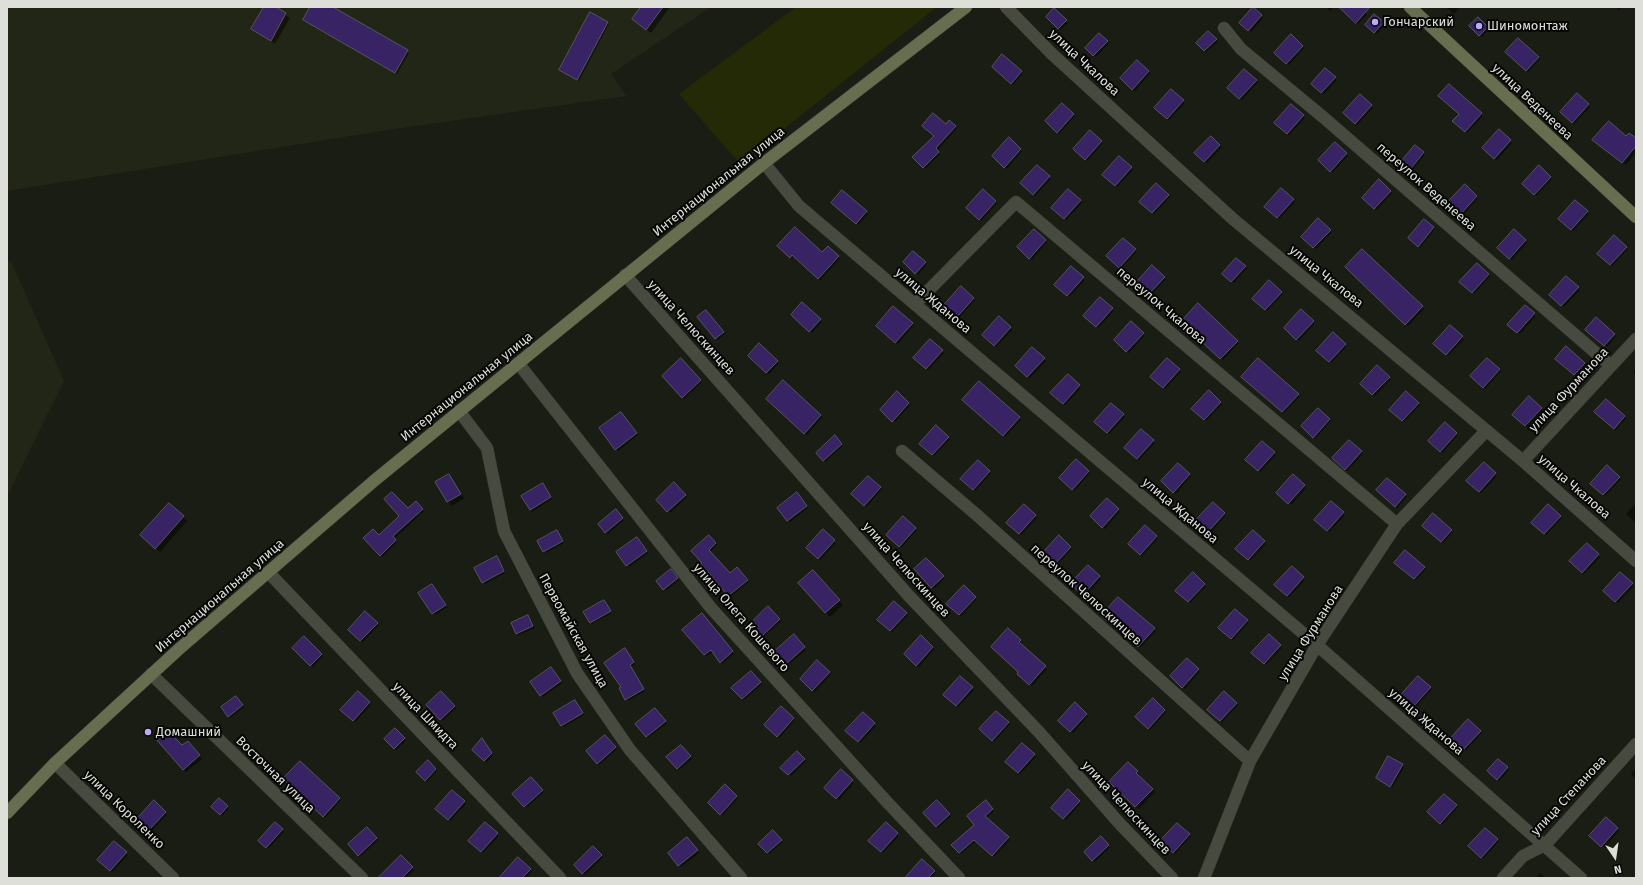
<!DOCTYPE html>
<meta charset="utf-8">
<style>
body{margin:0}
#map{position:relative;width:1643px;height:885px;overflow:hidden;background:#1a1d13;font-family:"Fira Sans",sans-serif}
canvas{display:block}
.frame{position:absolute;inset:0;border:8px solid #dddfd8;pointer-events:none}
.north{position:absolute;left:1595px;top:837px;width:40px;height:40px;-webkit-text-stroke:3px #060704;paint-order:stroke;rotate:167deg;font-size:11px;font-weight:700;line-height:16px;text-align:center;color:#dddfd8}
.north::after{content:'';display:block;margin:auto;width:14px;height:18px;background:#dddfd8;clip-path:polygon(50% 0,100% 100%,50% 72%,0 100%)}
</style>
<div id="map">
<canvas width="1643" height="885"></canvas>
<div class="frame"></div>
<div class="north">N</div>
</div>
<script>
const context = document.querySelector('canvas').getContext('2d');
context.lineJoin = 'round';
function fillPath(path, color) { context.fillStyle = color; context.fill(path, 'evenodd'); }
function trace(path, color, width, dash) { context.strokeStyle = color; context.lineWidth = width; context.lineCap = dash ? 'butt' : 'round'; context.setLineDash(dash || []); context.stroke(path); }
function write(font, color, halo, rows, align = 'center') {
  context.font = font + ' "Fira Sans",sans-serif'; context.lineWidth = 4; context.setLineDash([]); context.textBaseline = 'middle'; context.strokeStyle = halo; context.fillStyle = color; for (const [text, x, y, turn = 0] of rows) {
    context.save(); context.translate(x, y); context.rotate((+turn || 0) * Math.PI / 180); context.textAlign = isNaN(turn) ? turn : align; if (halo) context.strokeText(text, 0, 0); context.fillText(text, 0, 0); context.restore();
  }
}
fillPath(new Path2D(`
 M7,7h704l-100,67 15,22 -232,33 -387,62z
 M11,261l53,120 -57,115v-233z`), '#222616');
fillPath(new Path2D(`
 M796,7h141l-197,157 -61,-70z`), '#232a05');
fillPath(new Path2D(`
 M265,7h9l16,11 -15,26 -23,-15z
 M311,7h20l76,44 2,2 -12,21 -91,-53z
 M642,7h28l-19,26 -18,-14z
 M1326,7h7l-3,4z
 M1340,7h19l8,7 -9,10z
 M1446,7h14l-6,7z
 M1615,7h7l-3,3z
 M1253,9l10,9 -12,14 -10,-9z
 M1054,10l14,13 -8,7 -13,-13z
 M1374,15l11,10 -8,9 -11,-10z
 M1478,18l11,11 -7,8 -12,-11z
 M608,23l1,1 -30,57 -17,-9 -2,-2z
 M1208,32l10,10 -12,10 -9,-9z
 M1099,34l10,9 -13,14 -10,-9z
 M1291,36l13,12 -15,17 -14,-12z
 M1518,40l22,19 -12,13 -21,-20z
 M1003,56l20,17 -10,12 -20,-18z
 M1137,61l13,12 -15,18 -14,-13z
 M1325,69l12,11 -13,14 -12,-10z
 M1244,70l14,12 -16,18 -14,-12z
 M1449,85l34,31 -16,17 -13,-12 6,-7z
 M1171,90l14,13 -16,17 -14,-12z
 M1577,94l13,13 -16,17 -13,-12z
 M1360,95l13,13 -16,17 -13,-12z
 M1062,104l13,12 -16,18 -13,-13z
 M1292,105l13,13 -16,17 -13,-12z
 M949,121l8,7 -20,23 3,3 -15,15 -12,-12z
 M1090,131l13,12 -16,18 -13,-12z
 M1499,131l13,12 -15,17 -14,-12z
 M1211,137l11,10 -15,16 -11,-10z
 M1626,138l10,2v12l-10,13 -17,-13 -1,1 -14,-13z
 M1009,139l13,12 -15,18 -14,-13z
 M1335,143l13,13 -16,17 -13,-13z
 M1423,153l2,1 -14,18 -8,-7z
 M1120,158l13,12 -16,17 -13,-12z
 M1037,166l14,13 -16,17 -13,-13z
 M1539,167l13,12 -16,17 -13,-12z
 M1379,181l13,12 -15,17 -14,-12z
 M1156,184l14,13 -16,17 -13,-12z
 M1465,186l13,12 -16,18 -13,-13z
 M1282,189l13,13 -16,17 -13,-12z
 M983,191l14,12 -16,18 -13,-13z
 M1068,191l14,12 -16,17 -13,-12z
 M842,192l26,22 -10,11 -25,-22z
 M1575,201l14,13 -16,17 -13,-12z
 M1318,220l14,12 -16,17 -14,-12z
 M1433,227l2,2 -15,19 -11,-10z
 M1034,230l13,12 -15,18 -14,-13z
 M1514,230l13,13 -15,17 -14,-12z
 M1614,236l14,13 -16,17 -13,-12z
 M1123,239l14,12 -16,18 -13,-13z
 M779,246l43,8 6,-6 12,11 -20,21 -26,-24 -2,3z
 M1362,250l62,59 -16,17 -62,-59z
 M913,252l14,12 -9,11 -14,-13z
 M1236,259l11,9 -13,15 -11,-9z
 M1477,264l13,12 -16,18 -13,-12z
 M1152,267l14,12 -16,17 -14,-12z
 M1071,268l14,12 -16,17 -14,-12z
 M1566,277l14,13 -16,17 -14,-12z
 M1270,282l13,12 -16,17 -13,-12z
 M961,288l14,12 -16,18 -13,-13z
 M1100,298l14,13 -16,17 -14,-12z
 M802,304l20,18 -10,11 -20,-18z
 M1525,306l11,10 -16,18 -11,-9z
 M893,307l21,18 -16,19 -21,-18z
 M1301,311l14,12 -16,18 -14,-13z
 M708,313l17,21 -7,6 -19,-23z
 M1210,317l29,26 -16,17 -41,-38z
 M999,318l13,12 -16,17 -13,-12z
 M1596,318l20,18 -9,11 -21,-17z
 M1131,323l14,12 -16,18 -14,-13z
 M1450,327l14,12 -16,17 -13,-12z
 M1334,334l13,12 -16,17 -13,-12z
 M931,340l13,13 -16,17 -13,-12z
 M759,345l20,18 -10,11 -20,-18z
 M1032,348l14,13 -16,17 -14,-12z
 M1566,348l20,17 -10,11 -20,-17z
 M1167,359l14,13 -16,17 -14,-12z
 M1258,359l42,37 -16,17 -42,-36z
 M1487,359l14,12 -16,18 -14,-13z
 M681,360l21,22 -18,17 -21,-23z
 M1377,367l14,12 -16,17 -14,-12z
 M1636,369v6l-3,-3z
 M1068,375l13,13 -16,17 -13,-12z
 M783,381l39,36 -15,18 -40,-36z
 M980,382l41,38 -16,17 -41,-37z
 M1209,392l13,12 -16,17 -13,-12z
 M897,393l13,12 -15,17 -14,-12z
 M1406,393l14,12 -16,17 -13,-12z
 M1529,398l14,12 -16,17 -14,-12z
 M1606,401l20,17 -10,12 -20,-18z
 M1111,404l14,13 -16,17 -13,-12z
 M1318,409l13,12 -16,18 -13,-13z
 M622,415l16,20 -20,16 -2,-2z
 M1445,423l13,12 -16,18 -13,-12z
 M937,427l13,12 -16,17 -13,-12z
 M1141,430l14,13 -16,17 -13,-12z
 M835,437l8,9 -18,16 -8,-9z
 M1349,441l14,13 -16,17 -13,-13z
 M1262,442l14,13 -16,17 -13,-12z
 M978,461l13,12 -16,18 -13,-12z
 M1076,461l14,12 -16,18 -13,-13z
 M1178,464l13,12 -15,18 -14,-13z
 M1484,464l13,12 -16,17 -13,-12z
 M1607,467l14,12 -16,17 -13,-12z
 M448,475l16,23 -12,8 -4,-5z
 M1293,475l13,13 -15,17 -14,-12z
 M869,477l13,12 -16,18 -13,-13z
 M1387,479l20,18 -10,11 -20,-18z
 M674,484l13,13 -17,16 -13,-13z
 M544,486l8,13 -20,13 -10,-16z
 M799,495l9,13 -18,14 -12,-14z
 M1107,499l13,12 -15,18 -14,-13z
 M1331,502l14,13 -16,17 -13,-12z
 M416,503l8,8 -30,28 3,3 -15,15 -17,-19 14,-2z
 M1213,503l13,12 -15,18 -14,-13z
 M1636,503v20l-10,-9z
 M1024,505l13,13 -16,17 -13,-12z
 M1548,506l14,12 -16,17 -13,-12z
 M616,510l8,10 -16,14 -9,-10z
 M1433,515l20,17 -10,11 -20,-17z
 M183,517l4,4 -27,31 -14,-13z
 M903,518l14,12 -16,18 -14,-13z
 M1145,526l13,12 -16,18 -13,-12z
 M557,531l7,12 -18,10 -2,-2z
 M823,531l13,12 -16,17 -13,-12z
 M1253,531l13,13 -16,17 -13,-12z
 M709,536l8,9 -7,7 20,22 7,-6 12,14 -19,15 -20,-23 -1,1 -8,-9 2,-3z
 M1059,537l13,12 -16,17 -13,-12z
 M639,540l9,13 -19,14 -11,-15z
 M1587,544l13,13 -16,17 -13,-13z
 M1406,552l20,17 -10,11 -20,-17z
 M498,559l7,14 -20,11 -2,-2z
 M926,559l19,19 -11,11 -19,-20z
 M1088,566l13,13 -16,17 -13,-12z
 M1292,567l13,13 -16,17 -13,-12z
 M673,572l6,8 -13,11 -8,-10z
 M1193,574l13,12 -16,17 -13,-12z
 M1620,574l14,12 -16,17 -14,-12z
 M817,576l26,29 -13,12 -31,-33z
 M434,587l13,20 -12,8 -2,-2z
 M964,587l13,12 -16,17 -13,-12z
 M1118,598l38,33 -16,17 -23,-21z
 M894,602l14,13 -16,17 -14,-12z
 M606,603l6,10 -20,11 -1,-1z
 M768,608l13,13 -17,16 -13,-13z
 M1235,610l14,12 -16,18 -13,-12z
 M365,613l14,12 -16,17 -14,-12z
 M528,616l7,12 -16,7 -2,-2z
 M704,616l30,38 -12,10 -8,-12 -8,4 -2,-2z
 M1008,630l14,12 -2,2 27,25 -15,17 -14,-12 2,-2z
 M1269,635l13,13 -16,17 -13,-12z
 M794,636l12,14 -18,15 -12,-14z
 M304,637l19,19 -10,11 -19,-19z
 M921,637l13,12 -15,18 -14,-13z
 M626,651l9,13 -4,3 14,24 -17,10 -6,-14z
 M1187,659l13,12 -15,18 -14,-13z
 M817,662l14,12 -16,18 -14,-13z
 M552,670l10,13 -19,14 -11,-14z
 M751,673l11,11 -18,16 -11,-12z
 M960,677l14,13 -16,17 -13,-12z
 M1418,677l14,12 -16,18 -14,-12z
 M358,692l13,13 -16,17 -13,-12z
 M441,693l15,15 -13,13 -16,-16z
 M1225,693l13,12 -16,17 -13,-12z
 M238,699l6,8 -14,11 -1,-2z
 M1153,700l13,12 -16,18 -13,-13z
 M576,703l8,12 -20,12 -2,-2z
 M1075,704l13,12 -15,17 -14,-12z
 M781,708l14,12 -16,18 -14,-13z
 M657,711l10,12 -19,15 -2,-2z
 M996,712l14,12 -16,18 -14,-13z
 M863,714l13,12 -16,17 -13,-12z
 M1468,721l14,12 -16,17 -14,-12z
 M395,730l11,11 -10,9 -11,-11z
 M605,736l12,13 -18,16 -12,-14z
 M484,741l9,14 -6,7 -14,-12z
 M1022,744l14,13 -16,17 -14,-12z
 M190,745l12,14 -16,13 -3,-3 -1,-23z
 M681,746l11,13 -13,11 -11,-12z
 M797,752l9,9 -15,15 -9,-8z
 M1498,760l11,10 -10,11 -11,-10z
 M300,762l41,38 -16,18 -41,-39z
 M428,762l9,9 -10,11 -10,-10z
 M1128,764l12,11 -2,2 17,15 -16,17 -28,-27z
 M1402,765l2,2 -12,21 -15,-10z
 M1636,768v11l-5,-5z
 M841,771l13,12 -15,17 -14,-12z
 M531,779l13,13 -18,16 -12,-14z
 M725,786l13,12 -16,18 -13,-13z
 M453,791l13,13 -16,17 -13,-12z
 M1068,791l13,12 -15,17 -14,-12z
 M1444,795l14,12 -16,18 -14,-13z
 M219,799l10,9 -7,8 -10,-9z
 M937,801l14,15 -13,12 -14,-15z
 M985,801l9,10 -8,7 24,22 -16,17 -18,-16 -15,13 -8,-9 23,-20z
 M154,802l13,12 -15,17 -14,-12z
 M1606,818l13,13 -15,17 -14,-12z
 M275,823l9,9 -16,17 -9,-8z
 M485,823l14,13 -16,17 -13,-12z
 M886,824l13,12 -16,17 -13,-12z
 M1178,824l13,12 -16,18 -13,-13z
 M367,828l11,12 -18,17 -11,-12z
 M1485,829l14,12 -16,18 -13,-13z
 M773,832l10,10 -14,12 -9,-10z
 M1101,838l9,9 -15,15 -10,-9z
 M689,840l10,13 -18,14 -12,-14z
 M114,843l14,12 -16,17 -14,-12z
 M593,847l10,10 -18,18 -10,-10z
 M401,857l13,13 -8,8h-21z
 M518,859l14,12 -6,7h-22z
 M922,861l14,12 -5,5h-25z
 M1540,873l6,5h-10z`), '#0007');
const building = new Path2D(`
 M264,7h12l10,6 -15,28 -20,-12z
 M310,7h23l75,43 -13,23 -92,-53z
 M641,7h22l-17,23 -14,-11z
 M1253,7l9,8 -14,16 -9,-8z
 M1339,7h31l-14,16z
 M1054,8l13,12 -9,9 -12,-12z
 M590,12l18,10 -31,58 -18,-10z
 M1374,14l10,8 -10,11 -9,-8z
 M1478,17l10,10 -9,9 -10,-10z
 M1208,31l9,8 -13,12 -8,-8z
 M1099,33l9,8 -15,15 -8,-8z
 M1291,34l12,12 -17,18 -12,-11z
 M1518,38l21,19 -13,14 -21,-19z
 M1002,54l20,17 -11,13 -19,-17z
 M1137,60l12,11 -17,19 -12,-12z
 M1325,68l11,9 -15,16 -10,-9z
 M1244,69l13,11 -18,19 -12,-11z
 M1449,84l33,29 -17,19 -13,-11 7,-7 -21,-18z
 M1171,89l13,11 -17,19 -13,-11z
 M1577,93l12,11 -17,19 -12,-11z
 M1360,94l12,11 -17,19 -12,-11z
 M1062,103l12,11 -17,19 -12,-12z
 M1291,104l13,11 -17,19 -13,-11z
 M933,113l13,11 3,-4 7,6 -20,22 3,4 -16,16 -11,-11 22,-21 -12,-10z
 M1609,121l17,15 3,-3 7,5v8l-14,17 -30,-23z
 M1499,129l12,11 -17,19 -12,-11z
 M1090,130l12,11 -17,19 -12,-11z
 M1211,136l9,9 -16,17 -10,-9z
 M1009,137l12,12 -17,19 -12,-12z
 M1335,142l12,11 -17,19 -12,-12z
 M1415,145l9,7 -15,19 -9,-8z
 M1119,156l13,11 -17,19 -13,-11z
 M1037,165l13,11 -17,19 -13,-12z
 M1539,165l12,12 -17,18 -12,-11z
 M1379,179l12,12 -17,18 -12,-11z
 M1156,183l13,12 -17,18 -13,-11z
 M1465,184l12,12 -17,19 -13,-12z
 M1281,188l13,11 -17,19 -13,-11z
 M983,189l13,12 -17,19 -13,-12z
 M1068,189l13,11 -17,19 -13,-11z
 M842,190l25,21 -11,13 -25,-21z
 M1575,200l13,11 -17,19 -13,-11z
 M1318,218l13,12 -18,18 -12,-11z
 M1424,219l10,8 -16,20 -10,-9z
 M795,227l27,25 6,-6 11,10 -21,23 -26,-24 -2,3 -13,-12z
 M1034,229l12,11 -17,19 -12,-12z
 M1514,229l12,11 -17,19 -12,-11z
 M1614,235l13,12 -17,18 -13,-11z
 M1123,238l13,11 -17,19 -13,-12z
 M1362,249l61,57 -18,19 -60,-58z
 M913,251l13,11 -11,12 -12,-12z
 M1236,258l10,8 -15,16 -9,-8z
 M1477,263l12,11 -17,19 -13,-11z
 M1152,265l13,12 -17,18 -13,-11z
 M1071,266l13,11 -17,19 -13,-11z
 M1566,276l13,11 -18,19 -12,-11z
 M1269,280l13,12 -17,18 -13,-11z
 M961,286l13,12 -17,19 -13,-12z
 M1100,297l13,11 -17,19 -13,-11z
 M802,302l19,17 -12,13 -18,-17z
 M1198,303l40,38 -18,18 -39,-37z
 M1525,305l10,8 -18,20 -10,-8z
 M893,306l20,17 -18,20 -19,-17z
 M1301,309l13,12 -18,19 -12,-12z
 M706,310l18,22 -9,7 -18,-22z
 M999,316l12,11 -17,19 -12,-11z
 M1596,317l19,17 -11,12 -19,-16z
 M1131,321l13,12 -18,19 -12,-12z
 M1450,325l13,11 -17,19 -13,-11z
 M1333,332l13,12 -17,18 -13,-11z
 M930,339l13,11 -17,19 -13,-11z
 M759,343l19,18 -12,12 -18,-17z
 M1566,346l19,17 -11,12 -19,-16z
 M1032,347l13,11 -18,19 -12,-11z
 M681,358l20,22 -19,18 -20,-22z
 M1167,358l13,11 -17,19 -13,-11z
 M1258,358l41,36 -17,18 -41,-35z
 M1487,358l13,11 -17,19 -13,-12z
 M1377,365l13,12 -18,18 -12,-11z
 M1068,374l12,11 -17,19 -13,-11z
 M783,380l38,35 -17,19 -38,-35z
 M979,381l41,36 -17,19 -41,-36z
 M1209,390l12,12 -17,18 -13,-11z
 M897,391l12,12 -17,19 -12,-12z
 M1406,391l13,12 -17,18 -13,-11z
 M1529,396l13,12 -17,18 -13,-11z
 M1606,399l19,17 -11,13 -20,-17z
 M1111,403l13,11 -17,19 -13,-11z
 M1318,408l12,11 -17,19 -12,-12z
 M621,412l16,21 -22,17 -16,-22z
 M1445,422l12,11 -17,19 -12,-11z
 M936,425l13,12 -17,18 -13,-11z
 M1141,429l13,11 -17,19 -13,-11z
 M835,435l7,9 -19,17 -7,-8z
 M1349,440l13,11 -17,19 -13,-12z
 M1262,441l13,11 -17,19 -13,-11z
 M1076,459l13,12 -17,19 -13,-12z
 M978,460l12,11 -17,19 -13,-11z
 M1484,462l12,11 -17,19 -13,-11z
 M1178,463l12,11 -17,19 -12,-12z
 M1607,465l13,12 -17,18 -13,-11z
 M449,474l12,20 -14,8 -12,-20z
 M1293,474l12,11 -17,19 -12,-11z
 M868,476l13,11 -17,19 -13,-12z
 M1387,478l19,16 -11,13 -19,-17z
 M674,482l12,13 -19,17 -11,-12z
 M543,483l8,14 -21,13 -9,-14z
 M392,492l16,16 8,-7 7,8 -30,27 3,4 -16,16 -17,-18 10,-9 6,6 20,-19 -15,-17z
 M797,492l10,14 -20,15 -10,-13z
 M1107,498l12,11 -17,19 -12,-12z
 M1331,501l13,11 -17,19 -13,-11z
 M1213,502l12,11 -17,19 -12,-12z
 M169,503l15,13 -29,33 -15,-14z
 M1024,504l12,11 -17,19 -13,-11z
 M1548,504l13,12 -17,18 -13,-11z
 M616,509l7,9 -18,15 -7,-9z
 M1433,513l19,17 -11,12 -19,-16z
 M903,516l13,12 -17,19 -13,-12z
 M1145,525l12,11 -17,19 -12,-11z
 M823,529l12,11 -17,19 -12,-11z
 M557,530l6,11 -20,11 -6,-11z
 M1253,530l12,11 -17,19 -13,-11z
 M709,535l7,8 -7,7 21,23 7,-6 11,13 -20,16 -20,-24 -2,2 -7,-8 3,-3 -11,-12z
 M1059,535l12,12 -17,18 -12,-11z
 M637,537l10,14 -21,15 -10,-14z
 M1587,543l12,11 -17,19 -13,-12z
 M1405,550l20,17 -11,12 -20,-16z
 M497,556l7,15 -22,12 -8,-15z
 M926,558l18,18 -13,12 -17,-19z
 M1088,565l12,11 -17,19 -13,-11z
 M1292,566l12,11 -17,19 -13,-11z
 M671,569l7,9 -15,12 -7,-9z
 M813,570l27,30 -15,13 -27,-30z
 M1193,572l12,12 -17,18 -13,-11z
 M1620,572l13,11 -18,19 -12,-11z
 M432,584l14,21 -14,9 -14,-21z
 M964,585l12,12 -17,18 -13,-11z
 M1118,597l37,31 -17,19 -37,-31z
 M604,600l7,11 -21,12 -7,-11z
 M894,601l13,12 -17,18 -13,-11z
 M768,606l12,13 -18,17 -12,-12z
 M1235,609l13,11 -17,19 -13,-11z
 M365,611l13,12 -18,18 -12,-11z
 M702,613l31,38 -13,12 -9,-13 -7,5 -22,-25z
 M528,615l5,11 -17,8 -5,-11z
 M1008,628l13,12 -2,2 27,24 -17,19 -12,-11 1,-2 -27,-25z
 M794,634l11,13 -19,17 -11,-13z
 M1269,634l12,11 -17,19 -13,-11z
 M921,635l12,12 -17,19 -12,-12z
 M304,636l18,18 -12,12 -18,-18z
 M625,648l9,14 -4,3 14,24 -19,11 -6,-12 2,-1 -17,-24z
 M1187,658l12,11 -17,19 -12,-12z
 M817,660l13,12 -18,19 -12,-12z
 M551,667l10,14 -21,15 -10,-14z
 M751,671l10,11 -19,17 -11,-11z
 M960,676l13,11 -17,19 -13,-11z
 M1418,676l13,11 -17,19 -13,-11z
 M358,691l12,11 -17,19 -13,-11z
 M441,691l14,15 -15,14 -14,-15z
 M1224,691l13,12 -17,18 -13,-11z
 M236,696l7,9 -15,12 -7,-10z
 M1153,698l12,12 -17,19 -13,-12z
 M575,700l8,13 -22,13 -8,-13z
 M1075,702l12,12 -17,18 -12,-11z
 M781,706l13,12 -17,19 -13,-12z
 M655,708l11,13 -20,16 -11,-13z
 M996,711l13,11 -17,19 -13,-12z
 M863,712l12,11 -17,19 -13,-11z
 M1468,719l13,12 -17,18 -13,-11z
 M165,728l17,17 6,-4 12,14 -17,15 -28,-32z
 M395,728l10,10 -11,11 -10,-10z
 M605,735l11,12 -19,17 -11,-13z
 M482,738l10,15 -8,8 -12,-11z
 M1022,743l13,11 -17,19 -13,-11z
 M681,745l10,11 -14,13 -11,-12z
 M797,751l8,8 -17,16 -8,-7z
 M1388,756l15,8 -13,23 -14,-9z
 M1498,759l10,8 -11,13 -10,-9z
 M428,760l8,9 -11,12 -9,-9z
 M300,761l40,37 -17,19 -40,-38z
 M1128,762l10,9 -2,2 17,16 -18,18 -26,-25z
 M841,769l12,11 -17,19 -12,-11z
 M531,777l12,13 -19,17 -12,-13z
 M725,784l12,12 -17,19 -12,-12z
 M1068,789l12,12 -17,18 -12,-11z
 M452,790l13,11 -17,19 -13,-11z
 M1444,794l13,11 -17,19 -13,-12z
 M219,798l9,8 -8,9 -9,-8z
 M154,800l12,12 -17,18 -12,-11z
 M937,800l13,14 -14,13 -13,-14z
 M986,800l7,9 -8,7 24,21 -17,19 -18,-16 -15,13 -8,-8 23,-20 -7,-9z
 M1606,817l12,11 -17,19 -12,-11z
 M275,822l8,7 -17,19 -8,-7z
 M485,822l13,11 -17,19 -13,-11z
 M886,822l12,11 -17,19 -13,-11z
 M1177,823l13,11 -17,19 -13,-12z
 M367,827l10,11 -19,18 -10,-12z
 M1485,828l13,11 -17,19 -13,-12z
 M773,830l9,10 -15,13 -9,-9z
 M1101,836l8,9 -17,16 -8,-9z
 M687,837l11,13 -20,16 -10,-13z
 M114,841l13,11 -17,19 -13,-11z
 M593,846l9,9 -20,19 -8,-9z
 M401,855l12,12 -11,11h-24z
 M518,857l13,12 -9,9h-23z
 M922,859l13,12 -7,7h-23z`);
fillPath(building, '#382464');
trace(building, '#56545f', 1);
const street = new Path2D(`
 M1006,7l46,47 181,165 290,242 113,100
 M1224,28l17,21 82,68 287,248
 M764,163l35,43 518,439 264,233
 M625,275l284,321 130,136 81,92 52,54
 M915,304l101,-102 381,322
 M518,363l193,245 176,194 72,76
 M459,411l28,37 17,83 73,142 53,77 111,128
 M902,451l76,65 272,245
 M1523,461l113,-122
 M269,573l291,305
 M151,674l211,204
 M55,763l118,115
 M1204,878l46,-117 67,-116 80,-121 89,-93
 M1503,878l20,-22 22,-11 91,-101`);
const secondary = new Path2D(`
 M1410,7l226,210
 M7,813l48,-50 124,-114 196,-169 389,-317 202,-156`);
trace(street, '#353731', 13);
trace(secondary, '#353731', 13);
trace(street, '#474a3f', 12);
trace(secondary, '#666e4f', 12);
for (const [x, y, r, color] of [
 [1375,22,4,"#bbaaf6"],
 [1479,26,4,"#bbaaf6"],
 [148,732,4,"#bbaaf6"]
]) { const dot = new Path2D(); dot.arc(x, y, r, 0, 2 * Math.PI); context.fillStyle = color; context.fill(dot); trace(dot, '#060704', 1.5); }
write('13px', '#dddfd8', '#060704', [
 ["Гончарский",1383,22],
 ["Шиномонтаж",1487,26],
 ["Домашний",156,732]
], 'left');
write('13px', '#dddfd8', '#060704', [
 ["улица Чкалова",1084,63,43],
 ["улица Веденеева",1532,102,43],
 ["Интернациональная улица",719,182,-39],
 ["переулок Веденеева",1426,187,41],
 ["улица Чкалова",1326,277,39],
 ["улица Жданова",933,301,40],
 ["переулок Чкалова",1161,306,40],
 ["улица Челюскинцев",691,328,48],
 ["Интернациональная улица",467,387,-39],
 ["улица Фурманова",1569,390,-47],
 ["улица Чкалова",1574,487,41],
 ["улица Жданова",1180,511,40],
 ["улица Челюскинцев",906,570,48],
 ["переулок Челюскинцев",1086,595,42],
 ["Интернациональная улица",220,596,-41],
 ["улица Олега Кошевого",741,618,49],
 ["Первомайская улица",573,631,61],
 ["улица Фурманова",1311,633,-58],
 ["улица Шмидта",425,716,46],
 ["улица Жданова",1426,722,41],
 ["Восточная улица",275,775,44],
 ["улица Степанова",1569,796,-47],
 ["улица Челюскинцев",1126,808,47],
 ["улица Короленко",124,810,44]
]);
</script>
